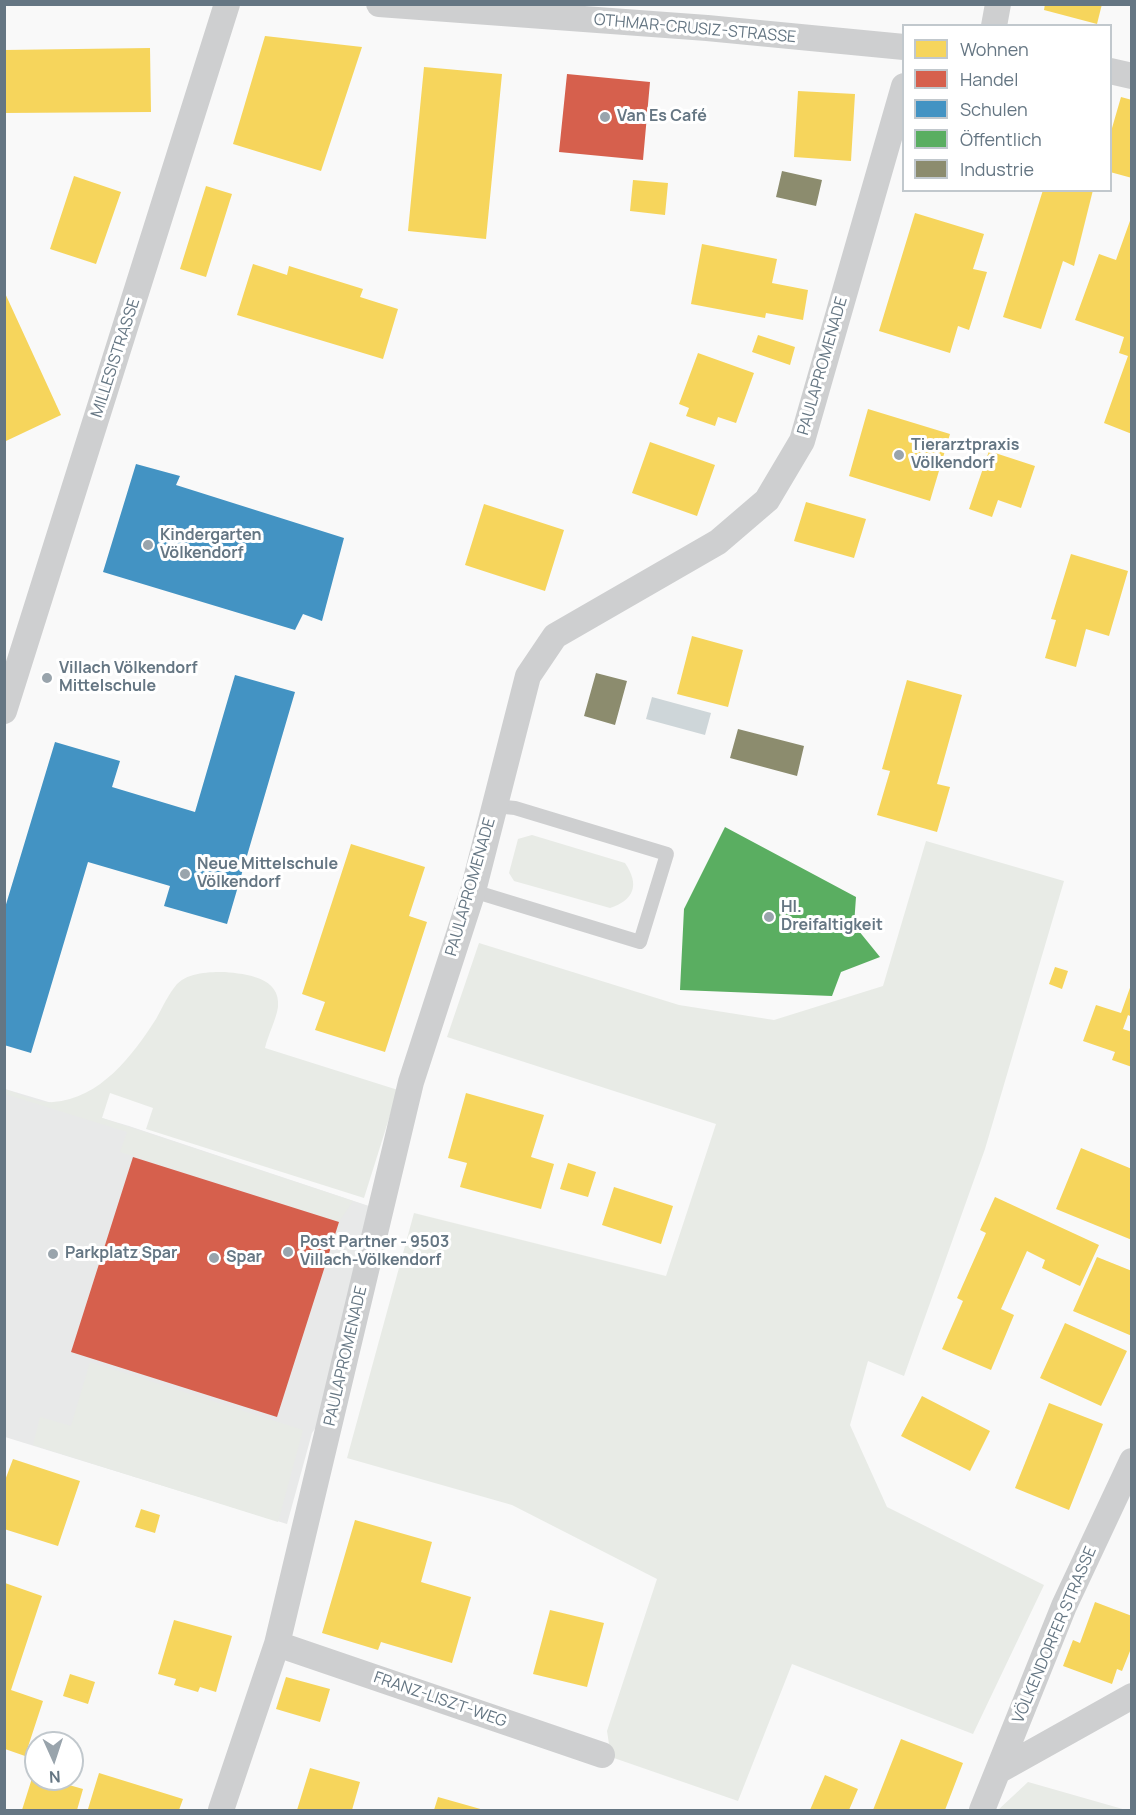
<!DOCTYPE html>
<meta charset="utf-8">
<style>
body{margin:0}
#map{position:relative;width:1136px;height:1815px;overflow:hidden;background:#f9f9f9;font-family:Manrope,sans-serif}
canvas{display:block}
.frame{position:absolute;inset:0;border:6px solid #657683;pointer-events:none}
.legend{position:absolute;left:902px;top:24px;width:210px;height:168px;box-sizing:border-box;background:#fff;border:2px solid #c1c8cd;margin:0;padding:8px 10px;list-style:none;font-size:18px;color:#657683}
.legend li{display:flex;align-items:center;gap:12px;height:30px}
.legend b{width:30px;border:2px solid #c1c8cd}
.north{position:absolute;left:24px;top:1731px;width:60px;height:60px;box-sizing:border-box;background:#fff;border:2px solid #c1c8cd;border-radius:50%;rotate:177deg;font-size:16px;font-weight:700;line-height:24px;text-align:center;color:#657683}
.north::after{content:'';display:block;margin:auto;width:21px;height:27px;background:#99a4ac;clip-path:polygon(50% 0,100% 100%,50% 72%,0 100%)}
</style>
<div id="map">
<canvas width="1136" height="1815"></canvas>
<div class="frame"></div>
<ul class="legend">
<li><b style="height:16px;background:#f6d55c"></b>Wohnen</li>
<li><b style="height:16px;background:#d6604d"></b>Handel</li>
<li><b style="height:16px;background:#4393c3"></b>Schulen</li>
<li><b style="height:16px;background:#5aae61"></b>Öffentlich</li>
<li><b style="height:16px;background:#8c8c6e"></b>Industrie</li>
</ul>
<div class="north">N</div>
</div>
<script>
const context = document.querySelector('canvas').getContext('2d');
context.lineJoin = 'round';
function fillPath(path, color) { context.fillStyle = color; context.fill(path, 'evenodd'); }
function trace(path, color, width, dash) { context.strokeStyle = color; context.lineWidth = width; context.lineCap = dash ? 'butt' : 'round'; context.setLineDash(dash || []); context.stroke(path); }
function write(font, color, halo, rows, align = 'center') {
  context.font = font + ' Manrope,sans-serif'; context.lineWidth = 6; context.setLineDash([]); context.textBaseline = 'middle'; context.strokeStyle = halo; context.fillStyle = color; for (const [text, x, y, turn = 0] of rows) {
    context.save(); context.translate(x, y); context.rotate((+turn || 0) * Math.PI / 180); context.textAlign = isNaN(turn) ? turn : align; if (halo) context.strokeText(text, 0, 0); context.fillText(text, 0, 0); context.restore();
  }
}
fillPath(new Path2D(`
 M5,1089l124,37 243,81 -53,216 -7,10 -25,91 -282,-87z`), '#e8e9e9');
fillPath(new Path2D(`
 M532,835l93,28c15,22 9,37 -15,45l-96,-27 -5,-8 9,-34z
 M926,841l138,40 -79,268 -81,227 -36,-15 -18,64 37,82 157,78 -71,149 -181,-70 -54,137 -127,-44 -4,-26 50,-152 -145,-74 -165,-47 67,-245 252,63 50,-152 -269,-87 32,-94 200,62 95,15 109,-34z
 M225,972c21,2 56,5 53,35 -2,13 -10,28 -13,41l133,42 -34,108 -218,-69 7,-21 -43,-15 -8,25 251,83 -14,21 -219,-70 7,-20 -122,-38 -1,-5c14,4 35,15 49,13 47,-3 80,-47 103,-83 6,-11 13,-26 21,-35 12,-12 33,-12 48,-12z
 M90,1362l213,68 -25,92 -245,-77 7,-28 31,9z
 M1028,1782l98,28h-128z`), '#e8ebe6');
fillPath(new Path2D(`
 M652,697l59,16 -6,22 -59,-16z`), '#ced6d9');
fillPath(new Path2D(`
 M1045,4h57l-5,20 -53,-14z
 M265,36l97,11 -41,124 -88,-27z
 M150,48l1,64 -147,1v-63z
 M424,67l78,7 -16,165 -78,-8z
 M798,91l57,3 -4,67 -57,-4z
 M1121,97l11,3v78l-22,-6v-37z
 M74,176l47,16 -25,72 -46,-15z
 M633,180l35,3 -3,32 -35,-4z
 M206,186l26,8 -26,83 -26,-8z
 M1043,190h50l-19,76 -11,-5 -22,68 -38,-12z
 M915,213l69,21 -11,35 14,3 -18,58 -11,-4 -8,27 -71,-22z
 M1131,218h1v216l-28,-11 24,-67 -9,-3 5,-16 -49,-17 24,-66 17,6z
 M702,244l75,15 -5,24 36,7 -5,30 -37,-7 -1,5 -74,-14z
 M253,264l34,11 2,-9 74,23 -3,8 38,12 -15,50 -146,-44z
 M4,291l57,124 -55,26 -2,-4z
 M758,335l37,12 -5,18 -38,-13z
 M698,353l56,20 -18,50 -18,-6 -3,9 -29,-10 3,-8 -10,-4z
 M868,409l82,25 -20,67 -81,-25z
 M650,442l65,23 -18,51 -65,-23z
 M989,451l46,15 -14,42 -23,-8 -6,17 -23,-8z
 M806,502l60,17 -12,39 -60,-17z
 M484,504l80,26 -19,61 -80,-26z
 M1071,554l57,17 -19,65 -23,-7 -10,38 -31,-9 11,-38 -5,-1z
 M692,636l51,14 -15,57 -51,-13z
 M907,680l55,15 -25,89 13,3 -13,45 -60,-17 13,-44 -8,-2z
 M351,844l74,23 -16,49 18,6 -42,130 -70,-22 10,-28 -23,-8z
 M1055,967l13,4 -6,18 -13,-5z
 M1131,985l1,32 -4,-2 -5,14 9,3v35l-20,-7 3,-8 -32,-11 13,-36 25,8z
 M466,1093l78,22 -13,42 23,7 -13,45 -81,-22 7,-24 -19,-5z
 M1081,1148l51,21v71l-76,-31z
 M568,1163l28,9 -8,25 -28,-8z
 M614,1187l59,19 -12,38 -59,-19z
 M995,1197l104,48 -19,41 -38,-18 3,-8 -18,-9 -26,58 13,6 -23,55 -49,-21 21,-48 -6,-3 29,-65 -6,-3z
 M1097,1257l35,14v65l-59,-25z
 M1065,1323l62,28 -26,55 -61,-28z
 M922,1396l68,35 -20,40 -69,-35z
 M1049,1403l54,21 -34,86 -54,-22z
 M13,1459l67,22 -22,65 -54,-17v-46z
 M141,1509l19,6 -5,18 -20,-6z
 M355,1520l77,22 -11,40 50,15 -19,66 -71,-21 -3,8 -56,-17z
 M5,1583l37,13 -31,94 32,11 -18,55 -20,-7z
 M1095,1602l37,14v30l-10,25 -5,-2 -5,15 -49,-18 10,-26 7,3z
 M550,1610l54,13 -17,64 -54,-13z
 M174,1620l58,16 -16,56 -16,-5 -2,5 -24,-7 2,-6 -18,-5z
 M70,1674l25,8 -7,22 -25,-8z
 M286,1677l44,12 -10,33 -44,-13z
 M901,1739l62,24 -18,47h-72z
 M310,1768l50,14 -8,28h-55z
 M99,1773l84,26 -4,11 -91,-1z
 M33,1775l3,4h12l35,10 -6,21h-55z
 M825,1775l33,14 -9,21h-39z
 M438,1797l46,13h-50z`), '#f6d55c');
fillPath(new Path2D(`
 M567,74l83,8 -7,78 -84,-8z
 M133,1157l206,65 -62,195 -206,-65z`), '#d6604d');
fillPath(new Path2D(`
 M136,464l44,12 -4,9 168,53 -22,83 -19,-7 -8,16 -192,-58z
 M235,675l60,17 -68,232 -63,-18 6,-20 -82,-24 -57,191 -27,-8v-134l51,-169 65,19 -8,26 83,25z`), '#4393c3');
fillPath(new Path2D(`
 M725,827l131,70 -2,28 26,32 -39,15 -9,24 -152,-6 4,-81z`), '#5aae61');
fillPath(new Path2D(`
 M782,171l40,9 -6,26 -40,-9z
 M596,673l31,8 -12,44 -31,-9z
 M738,729l66,17 -7,30 -67,-18z`), '#8c8c6e');
trace(new Path2D(`
 M473,891l167,51 27,-88 -152,-46 -21,-2`), '#cecfd0', 14);
trace(new Path2D(`
 M379,4l328,24 197,19
 M994,26l4,-22
 M1110,71l22,5
 M4,711l223,-707
 M277,1644l325,111
 M1000,1770l132,-74
 M221,1810l56,-166 134,-562 62,-191 55,-215 27,-40 163,-94 49,-42 35,-59 102,-355
 M982,1810l82,-204 68,-145`), '#cecfd0', 26);
for (const [x, y, r, color] of [
 [605,117,6,"#99a4ac"],
 [899,455,6,"#99a4ac"],
 [148,545,6,"#99a4ac"],
 [47,678,6,"#99a4ac"],
 [185,874,6,"#99a4ac"],
 [769,917,6,"#99a4ac"],
 [288,1252,6,"#99a4ac"],
 [53,1254,6,"#99a4ac"],
 [214,1258,6,"#99a4ac"]
]) { const dot = new Path2D(); dot.arc(x, y, r, 0, 2 * Math.PI); context.fillStyle = color; context.fill(dot); trace(dot, '#fff', 2); }
write('16px', '#657683', '#fff', [
 ["OTHMAR-CRUSIZ-STRASSE",695,29,5],
 ["MILLESISTRASSE",116,358,-72],
 ["PAULAPROMENADE",823,366,-74],
 ["PAULAPROMENADE",471,887,-74],
 ["PAULAPROMENADE",346,1356,-77],
 ["VÖLKENDORFER STRASSE",1055,1635,-67],
 ["FRANZ-LISZT-WEG",440,1700,19]
]);
write('bold 16px', '#657683', '#fff', [
 ["Van Es Café",617,117],
 ["Tierarztpraxis",911,446],
 ["Völkendorf",911,464],
 ["Kindergarten",160,536],
 ["Völkendorf",160,554],
 ["Villach Völkendorf",59,669],
 ["Mittelschule",59,687],
 ["Neue Mittelschule",197,865],
 ["Völkendorf",197,883],
 ["Hl.",781,908],
 ["Dreifaltigkeit",781,926],
 ["Post Partner - 9503",300,1243],
 ["Villach-Völkendorf",300,1261],
 ["Parkplatz Spar",65,1254],
 ["Spar",226,1258]
], 'left');
</script>
